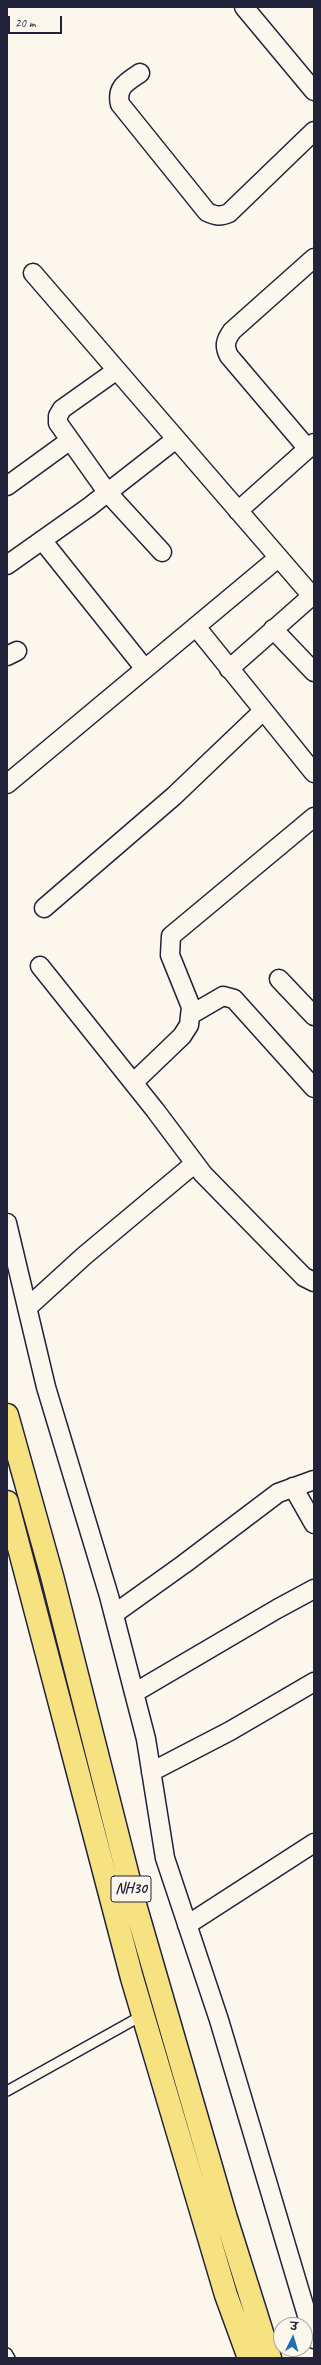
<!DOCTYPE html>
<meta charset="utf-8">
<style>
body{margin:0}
#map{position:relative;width:321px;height:2365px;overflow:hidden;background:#fbf7ec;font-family:Caveat,"Playpen Sans Deva",sans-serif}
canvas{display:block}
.frame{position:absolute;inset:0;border:8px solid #22223b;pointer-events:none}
.north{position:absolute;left:273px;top:2317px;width:40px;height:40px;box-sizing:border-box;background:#fbf7ec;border:1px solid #a4a2a5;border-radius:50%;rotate:5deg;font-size:11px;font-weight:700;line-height:16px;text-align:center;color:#22223b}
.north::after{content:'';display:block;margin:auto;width:14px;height:18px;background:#1f6fb2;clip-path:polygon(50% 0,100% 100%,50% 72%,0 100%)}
.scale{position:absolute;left:8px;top:16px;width:54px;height:18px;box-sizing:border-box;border:2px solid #22223b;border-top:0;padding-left:5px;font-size:12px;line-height:14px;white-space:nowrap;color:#22223b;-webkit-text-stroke:3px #fbf7ec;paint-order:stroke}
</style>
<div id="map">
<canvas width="321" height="2365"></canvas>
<div class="frame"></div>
<div class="north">उ</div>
<div class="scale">20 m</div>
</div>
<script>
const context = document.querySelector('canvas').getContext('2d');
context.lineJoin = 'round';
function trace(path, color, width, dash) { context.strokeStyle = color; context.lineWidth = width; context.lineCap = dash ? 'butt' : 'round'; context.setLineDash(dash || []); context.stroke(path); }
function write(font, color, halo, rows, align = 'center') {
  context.font = font + ' Caveat,sans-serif'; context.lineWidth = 3; context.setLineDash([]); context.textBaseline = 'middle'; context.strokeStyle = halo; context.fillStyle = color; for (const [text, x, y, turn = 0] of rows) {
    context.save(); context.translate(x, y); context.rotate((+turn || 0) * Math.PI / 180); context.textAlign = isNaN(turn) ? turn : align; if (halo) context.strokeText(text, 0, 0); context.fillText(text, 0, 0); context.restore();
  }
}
const lane = new Path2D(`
 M7,2091l136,-76
 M7,2353l3,5`);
const street = new Path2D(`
 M244,7l70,84
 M140,73c-13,9 -24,14 -20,31l87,108c9,4 13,5 22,1l85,-82
 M33,273l279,323
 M117,370l-55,39 -4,7v7l49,69 55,60
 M308,449l-79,-93c-5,-10 -4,-15 3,-25l82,-73
 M7,486l62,-45
 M238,511l76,-68
 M42,540l103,129
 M7,565l82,-58 87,-68
 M197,628l117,145
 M273,629l41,43
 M7,656l10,-5
 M229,669l85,-75
 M7,784l271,-226
 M44,908l130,-112 89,-85
 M40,966l115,144 48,64 101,103 10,5
 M279,979l35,37
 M192,1014l31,-18 11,3 80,89
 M134,1082l48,-46 7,-11 2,-18 -21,-52 1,-19 143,-119
 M7,1223l39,164 63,209 37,143 19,119 54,162 95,319
 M27,1308l57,-52 110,-92
 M293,1487l21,37
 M114,1614l70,-50 94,-71 36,-13
 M134,1693l143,-84 37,-20
 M151,1772l79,-41 84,-49
 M187,1925l127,-82`);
const highway = new Path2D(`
 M7,1415l45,161 84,332 89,307 45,143
 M7,1502l125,476 94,317 23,63`);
trace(lane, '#22223b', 12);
trace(street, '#22223b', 21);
trace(highway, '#22223b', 25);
trace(lane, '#fbf7ec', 9);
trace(street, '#fbf7ec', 18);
trace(highway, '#f6e281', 22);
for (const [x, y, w] of [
 [131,1889,40]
]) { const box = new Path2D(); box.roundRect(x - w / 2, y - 13, w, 26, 3); context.fillStyle = '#fbf7ec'; context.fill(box); trace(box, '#22223b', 1); }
write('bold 15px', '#22223b', null, [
 ["NH30",131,1889]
]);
</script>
